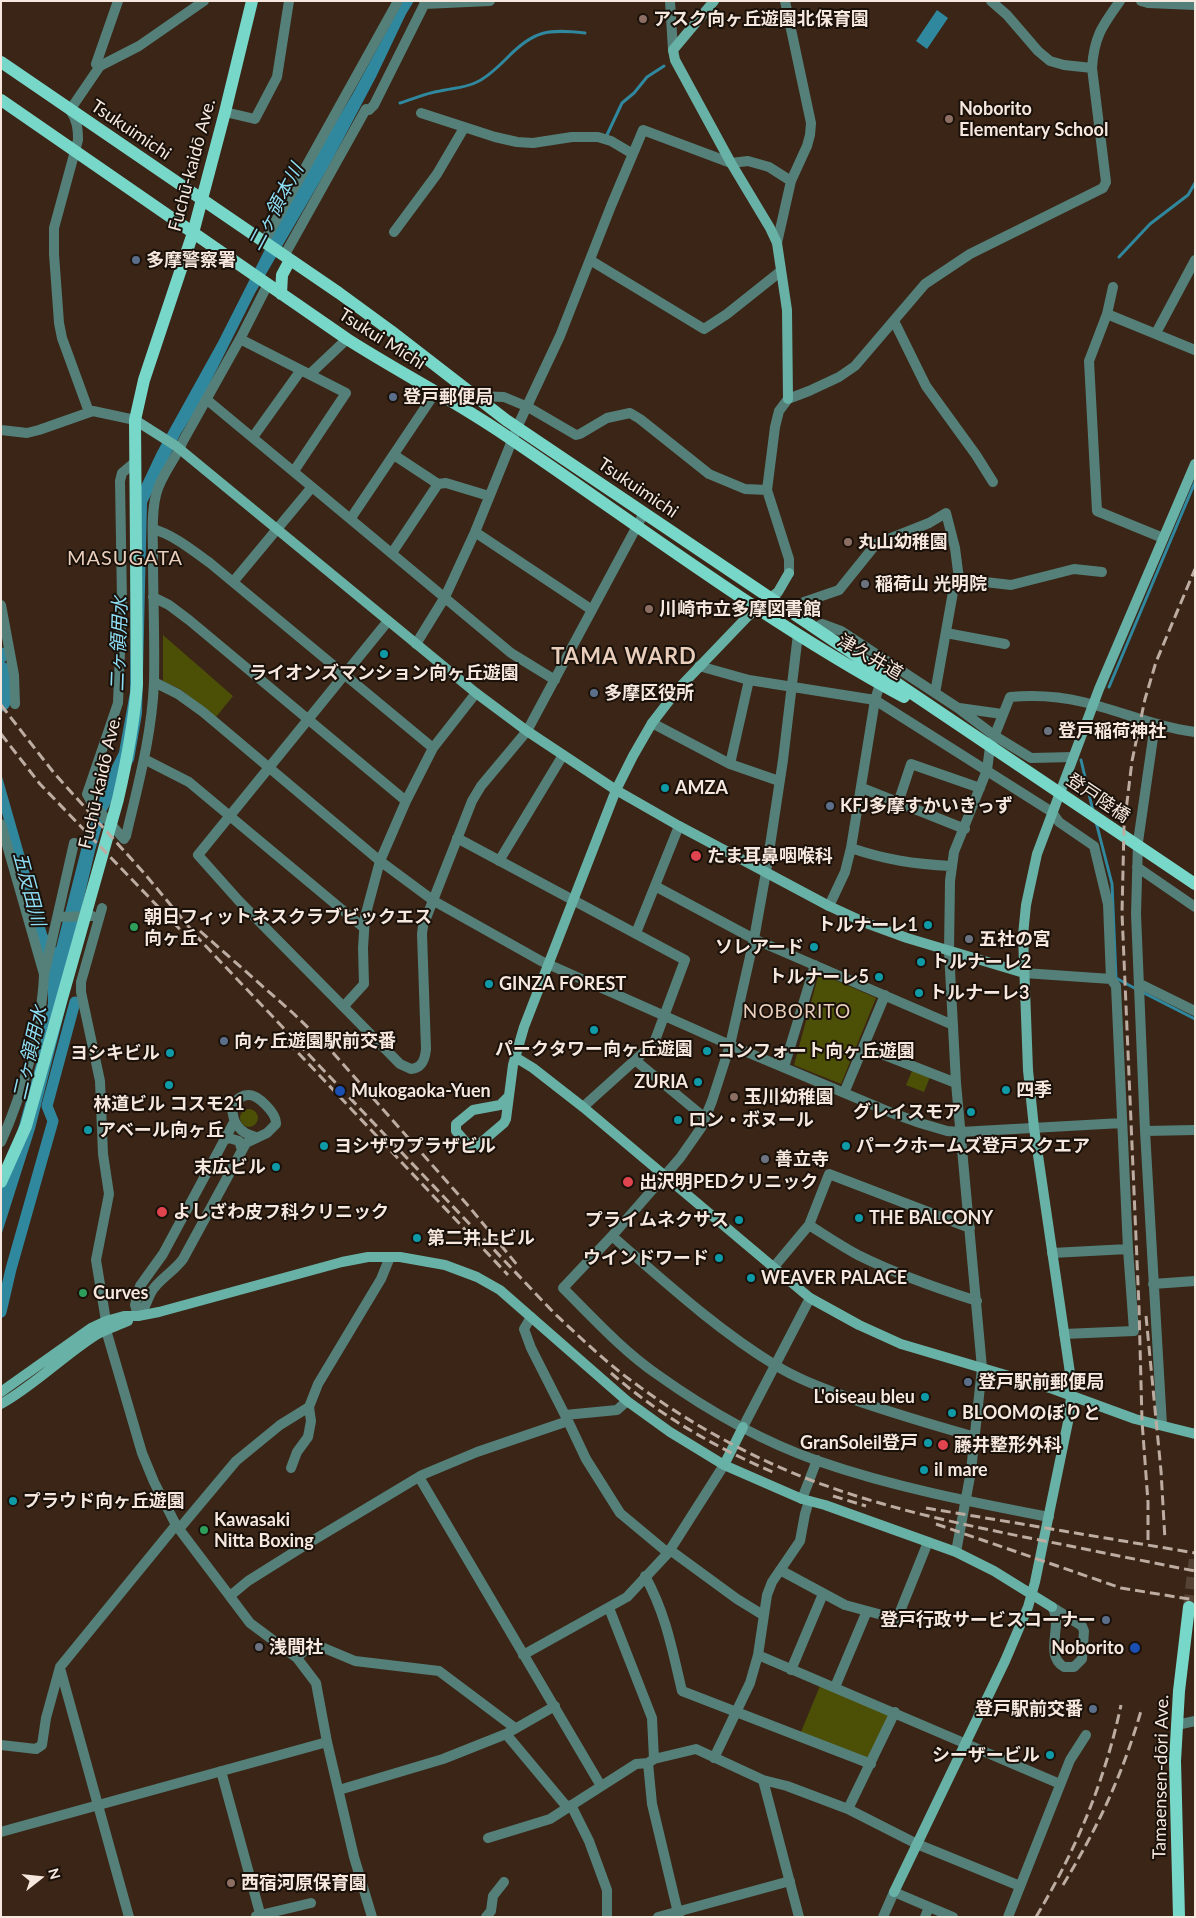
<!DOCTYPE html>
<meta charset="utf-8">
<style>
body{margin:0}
#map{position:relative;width:1196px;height:1918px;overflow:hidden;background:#3a2516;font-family:Lato,sans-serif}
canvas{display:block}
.frame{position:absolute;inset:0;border:2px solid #f6e8de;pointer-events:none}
.north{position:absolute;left:15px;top:1853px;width:50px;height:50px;-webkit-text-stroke:4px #1a110a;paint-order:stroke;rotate:74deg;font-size:14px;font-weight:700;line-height:20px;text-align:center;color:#f6e8de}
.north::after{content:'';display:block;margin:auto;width:18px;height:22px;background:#f6e8de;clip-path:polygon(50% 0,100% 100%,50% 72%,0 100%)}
</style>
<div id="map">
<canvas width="1196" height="1918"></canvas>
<div class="frame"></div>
<div class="north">N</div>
</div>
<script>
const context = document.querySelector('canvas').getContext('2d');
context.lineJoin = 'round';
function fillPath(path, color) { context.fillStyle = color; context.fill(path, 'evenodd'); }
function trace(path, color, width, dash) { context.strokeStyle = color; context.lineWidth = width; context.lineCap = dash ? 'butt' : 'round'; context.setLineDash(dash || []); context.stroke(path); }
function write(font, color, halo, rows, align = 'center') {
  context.font = font + ' Lato,"Noto Sans JP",sans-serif'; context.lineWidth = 4; context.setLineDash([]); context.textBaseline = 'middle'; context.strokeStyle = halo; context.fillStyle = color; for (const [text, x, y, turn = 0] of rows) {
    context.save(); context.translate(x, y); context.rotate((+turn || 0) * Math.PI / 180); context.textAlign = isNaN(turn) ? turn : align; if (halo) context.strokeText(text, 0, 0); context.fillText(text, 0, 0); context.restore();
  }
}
fillPath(new Path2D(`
 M163,635l70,61 -17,21 -36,-28 -17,-8z
 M819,973l57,25 -35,86 -47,-19z
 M912,1071l18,6 -6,15 -18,-7z
 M240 1118a9 9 0 1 1 18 0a9 9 0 1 1-18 0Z
 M820,1686l69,29 -21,44 -67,-27z`), '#4c5007');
fillPath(new Path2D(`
 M403,1h11l-8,13 -30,63 -46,87 -75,129 -54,108 -21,34 -33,68 -5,211 -8,46 -28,52 -11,39 -18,77 -11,78 -31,123 -34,107v-45l35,-127 12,-61v-18l-47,-176v-36l46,161 9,14 28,-110 14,-44 21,-42 11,-60 1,-185 26,-55 61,-110 75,-148 59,-99z
 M937,10l11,8 -21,31 -11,-8z`), '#30889f');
trace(new Path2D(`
 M400,103c13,-4 26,-10 40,-12 13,-3 25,-3 37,-9 11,-5 21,-15 30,-24 27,-28 41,-29 78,-25
 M606,137l16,-34 12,-10 13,-16 17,-11
 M1119,257l31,-33 38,-29 7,-12
 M1109,687l86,-205
 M1081,760l12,51
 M1096,822l16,62 4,94 20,11
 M1142,992l53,27`), '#30889f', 3);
trace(new Path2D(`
 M1,658l3,-5
 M1,1312l10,-43 42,-148 -6,-15 28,-104`), '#30889f', 11);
trace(new Path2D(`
 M1,671l3,17 -3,14`), '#30889f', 19);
trace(new Path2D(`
 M1189,1607l6,-50`), '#564234', 12, [12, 6]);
trace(new Path2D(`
 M670,1l3,49
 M991,1l16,14 31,36 12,10 14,4 28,3
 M1141,1l7,2 47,2
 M424,4l66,-3
 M100,66l-4,-2 22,-63
 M225,112l30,7 22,-42 12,-76
 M421,113l74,24 22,5 16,1 39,-6h26l13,4 22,13
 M394,232l43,-58 27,-46
 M264,242l134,-241
 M777,243l14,-62 16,-35 3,-11 1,-12 -26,-122
 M284,256l82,-147 3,1 5,-5 52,-104
 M590,260l114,69 23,-15 54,-43
 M1113,287l-6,27 -18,47 8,150 66,27
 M1107,314l88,36
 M894,321l32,65 50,69 17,27
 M1156,333l39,-73
 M240,339l106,54 -52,78
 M310,374l37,-35
 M474,396l30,1 24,10 48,28 4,-1 27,-16 23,-5 10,6 69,55 36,15 22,1
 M206,399l106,88 -79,95
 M89,412l-27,-74 -3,-15 -5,-69v-26l24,-88c0,-12 -1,-20 -8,-30l30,-44 39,-20 65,-45
 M1,430l26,3 12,-3 54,-19 42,9
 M253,437l48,-67
 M394,455l44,29 8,-1 43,13
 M135,462l-13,11 -2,8 2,120 -4,102 -31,91 5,9 32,36 2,-3c12,-51 26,-101 28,-154 1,-42 -1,-84 -1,-126 0,-19 -2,-42 3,-61 4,-19 20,-36 27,-54l57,-102 28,-55
 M312,487l199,166 44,27
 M351,518l84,-125
 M153,529c21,6 39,21 57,34l223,185
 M475,532l117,78
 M392,553l46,-69
 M789,573v-14l-22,-69 8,-63 4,-16 9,-12 21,-8 30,-14 16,-11 70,-82 45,-30 133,-66 3,-6 -14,-114c2,-31 10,-42 28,-67
 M959,579l52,6 63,-16 28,3
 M153,597l16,8 20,15 217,181
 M1,605l13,70 1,29
 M798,617v-11l6,-4 35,-12 37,-46 53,-21 17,-10 9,35 4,31 -6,13 -18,101
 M388,621l-190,234 41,46 161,163 11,5c11,-1 14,-9 15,-20l-4,-115 1,-8 49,-125 9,-15 46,-55 117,-218
 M815,628l7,-4 19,7 117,77 37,28 36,22 42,-1
 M946,633l59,11
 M798,634l-15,126 -17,112 -12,67 -24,106 -18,56 -11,27 -21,30 -68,78 -49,52c30,30 60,63 95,87 49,35 103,66 160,86 75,26 153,41 231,56
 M416,644l29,-47 30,-65 45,-111 40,-85 51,-130 32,-76 88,33 17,-2 21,6 22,14
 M699,666l50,14 126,20 177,112 7,10 35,24 14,58 3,75 5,7 12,263 -76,4
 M154,682l24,12 25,18 177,149 54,40 107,60 189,84 162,68 28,10 27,8 13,1 162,-9
 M959,708l43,6
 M652,723l78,41 49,17
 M1155,724l-17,118 -2,72 9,217 17,294
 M144,759l45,23 175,146
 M730,764l19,-84
 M862,788l103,41
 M898,803l13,-39 69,24
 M1,824l43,150
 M457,838l228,122 -31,83 -71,64
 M851,848c35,12 63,16 100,18
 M499,861l64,-106
 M1137,867l58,40
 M655,886l99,53 199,86
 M829,906l16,-34 6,-24 24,-148 5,-16
 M102,908l-21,74v10l19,89 3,73 6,40 -13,66 10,61
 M58,917l34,-1
 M636,933l43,-107
 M1024,973l87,6
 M1140,984l55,27
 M344,1006l20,-22 -1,-36 2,-31 15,-56 26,-60 27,-53 43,-55
 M864,1047l92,36
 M635,1060l70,58
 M784,1067l31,-102
 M844,1093l41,-98
 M234,1122l-71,132 -23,32 -5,19 3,11c9,-8 9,-19 16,-28 9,-11 21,-18 29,-29l63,-116 21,-10 9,-9c1,-10 -18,-30 -28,-29 -7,0 -11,5 -16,10 0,18 7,28 24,32
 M1145,1131l50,-1
 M224,1140l5,-2 10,3 3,9
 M1,1142c21,-47 41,-115 43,-167l30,-132
 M809,1225c16,10 32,21 49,30 38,19 78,33 119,46
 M612,1236c52,45 104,93 163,129 24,15 51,24 77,34 40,14 81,26 123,38
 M773,1268l36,-43 20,-51 141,54
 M1153,1284l42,-3
 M531,1317l-7,12 7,19 37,73 18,38 34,54 48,40
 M106,1330l36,123 12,29 22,43 74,98 47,35 19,25 11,59 27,115 18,60
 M1064,1334l70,-3 -6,-82
 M565,1415l52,-5 10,-9
 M743,1427l67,-129
 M291,1468l6,-16 11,-15 3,-16 -2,-14 9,-23 63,-105 9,-22
 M419,1477l182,309
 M802,1499l15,-39
 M179,1529l57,-68 44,-36 29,-18
 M670,1550l67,49 26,16
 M956,1552l15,-81 11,-103 -26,-285 -7,-132 1,-70 4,-29 33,-82 3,-23 20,-50c24,-2 48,-1 73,5 38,9 73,25 112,30
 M780,1570l65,35 52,14 31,-77
 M645,1576c21,38 27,73 37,115l189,73
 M230,1596l18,-15 59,-37 115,-69 55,-23 91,-31
 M1052,1607l30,19 2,5 -2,28 -8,8h-10c-21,-12 0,-43 -12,-60z
 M609,1608l43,110 2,41
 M523,1655l104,-58 41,-44 56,-88
 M758,1655l302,129
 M297,1658l15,-15 43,18 84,10 76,57
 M60,1668l69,249
 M791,1670l32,-76
 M835,1687l32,-76
 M1177,1725l18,-4
 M506,1734l61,73
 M1,1745l35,4 6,-4 4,-27 14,-51 116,-142
 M714,1758l36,-75 8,-28 9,-60 5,-13 28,-41 5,-27 4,-13
 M648,1763l4,41 27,113
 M221,1771l40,146
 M763,1780l36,137
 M339,1790l104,-31 63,-25 49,-28
 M571,1805l18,36 18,49v27
 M848,1809l47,-97
 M1,1832l326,-90
 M488,1838l62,-19 86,-55 12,-1 6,-4 42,-10 67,31 24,6 61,23 69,35 103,42
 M256,1916l55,-13
 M486,1917l5,-6 2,-15 11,-14
 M658,1917l132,-36
 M883,1917l11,-25 59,25
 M925,1917l4,-10
 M1008,1917l62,-157 16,-25`), '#548079', 10);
trace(new Path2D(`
 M714,1l-41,49 2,10 56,103 39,65 7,15 10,67 1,89
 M135,420l41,26 300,247 51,38 89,59 63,36 150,80 37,17 41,15 117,35
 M515,1057l18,11 50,39 227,191 49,27 42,19 152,45 82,30 60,15
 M509,1096l-9,9 -27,5 -17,14v7l13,15h8l27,-23 2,-4 7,-54 11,-38 92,-237 17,-34 19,-33 27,-35 69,-72 30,-24 11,-19
 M1,1392l90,-64 15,-7 18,-5h14l21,-4 183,-50 26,-5h32l45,8 32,12 23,13 127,111 43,31 54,33 78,34 23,6 131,47 38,19 58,36
 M1,1404c34,-19 62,-48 95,-69 10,-6 21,-9 32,-14
 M724,1465l19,-38
 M894,1892l111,-231 23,-54 7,-25 34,-165 2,-21 -1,-23 -36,-245 -6,-58 -5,-135 3,-30 11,-51 62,-165 96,-225`), '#68b1a6', 10);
trace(new Path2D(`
 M1,62l338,231 52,38 115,89 689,464
 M1,100l346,239c50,32 103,59 152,92 134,90 263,189 405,266
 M281,294l1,-19 8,-15
 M1,1182l25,-56 92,-327c9,-39 16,-76 19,-115l-2,-264 9,-40 49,-147 32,-121 27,-111
 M1179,1917l-4,-156 4,-70 10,-84`), '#77d7c9', 12);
trace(new Path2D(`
 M1,705l53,68 90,100 55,66 356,375c24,22 47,45 74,65 48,36 103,68 159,92 76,32 157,50 236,66 57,11 114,23 171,34
 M1,734l39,50 153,159
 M200,931l94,83 34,33 143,162 47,57
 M288,1042l220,233
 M1146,1316l15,155 4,69
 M611,1373c48,42 105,75 164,100
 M833,1496l33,10
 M926,1508l269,45
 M936,1524l185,64 74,12
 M1148,1540v-38l-6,-81 -3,-114 -17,-394 2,-86 8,-66 13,-62 11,-37 39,-93
 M1063,1885c35,-58 59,-109 78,-174
 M1036,1917c40,-67 69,-136 85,-212`), '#bdaca1', 3, [10, 5]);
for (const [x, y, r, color] of [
 [643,19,5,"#8d6e63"],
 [949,119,5,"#8d6e63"],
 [136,260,5,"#5c6f8a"],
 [393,397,5,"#5c6f8a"],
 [848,542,5,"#8d6e63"],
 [865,584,5,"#6b7280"],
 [649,609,5,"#8d6e63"],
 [384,654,5,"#0f9aa8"],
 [594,693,5,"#5c6f8a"],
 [1048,731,5,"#6b7280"],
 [665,788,5,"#0f9aa8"],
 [830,806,5,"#5c6f8a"],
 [696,856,6,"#e0444e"],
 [928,925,5,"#0f9aa8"],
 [134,927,5,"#2e9e5b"],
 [969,939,5,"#6b7280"],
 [814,947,5,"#0f9aa8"],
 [921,962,5,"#0f9aa8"],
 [879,977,5,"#0f9aa8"],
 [489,984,5,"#0f9aa8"],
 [919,993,5,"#0f9aa8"],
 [594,1030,5,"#0f9aa8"],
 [224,1041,5,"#5c6f8a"],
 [707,1051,5,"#0f9aa8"],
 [170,1053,5,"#0f9aa8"],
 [698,1082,5,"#0f9aa8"],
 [169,1085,5,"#0f9aa8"],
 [1006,1090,5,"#0f9aa8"],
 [340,1091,6,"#1a4fb4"],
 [734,1097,5,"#8d6e63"],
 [971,1112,5,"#0f9aa8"],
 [678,1120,5,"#0f9aa8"],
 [88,1130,5,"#0f9aa8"],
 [324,1146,5,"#0f9aa8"],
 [846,1146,5,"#0f9aa8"],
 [765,1159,5,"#6b7280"],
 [276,1167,5,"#0f9aa8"],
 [628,1182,6,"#e0444e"],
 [162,1212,6,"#e0444e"],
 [859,1218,5,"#0f9aa8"],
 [739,1220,5,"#0f9aa8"],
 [417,1238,5,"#0f9aa8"],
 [719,1258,5,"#0f9aa8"],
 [751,1278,5,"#0f9aa8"],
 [83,1293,5,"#2e9e5b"],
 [968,1382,5,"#5c6f8a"],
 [925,1397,5,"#0f9aa8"],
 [952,1413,5,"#0f9aa8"],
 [928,1443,5,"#0f9aa8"],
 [943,1445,6,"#e0444e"],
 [924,1470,5,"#0f9aa8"],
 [13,1501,5,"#0f9aa8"],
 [204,1530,5,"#2e9e5b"],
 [1106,1620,5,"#5c6f8a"],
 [259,1647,5,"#6b7280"],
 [1135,1648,6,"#1a4fb4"],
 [1093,1709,5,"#5c6f8a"],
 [1050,1755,5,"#0f9aa8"],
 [231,1883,5,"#8d6e63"]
]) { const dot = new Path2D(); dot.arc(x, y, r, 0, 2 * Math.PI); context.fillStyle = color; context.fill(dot); trace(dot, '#1a110a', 2); }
write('bold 18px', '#f6e8de', '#1a110a', [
 ["アスク向ヶ丘遊園北保育園",653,19],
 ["Noborito",959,109],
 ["Elementary School",959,130],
 ["多摩警察署",146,260],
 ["登戸郵便局",403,397],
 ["丸山幼稚園",858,542],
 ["稲荷山 光明院",875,584],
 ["川崎市立多摩図書館",659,609],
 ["ライオンズマンション向ヶ丘遊園",384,673,"center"],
 ["多摩区役所",604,693],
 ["登戸稲荷神社",1058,731],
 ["AMZA",675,788],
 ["KFJ多摩すかいきっず",840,806],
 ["たま耳鼻咽喉科",707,856],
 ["朝日フィットネスクラブビックエス",144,917],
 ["向ヶ丘",144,938],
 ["トルナーレ1",918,925,"right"],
 ["五社の宮",979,939],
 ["ソレアード",804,947,"right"],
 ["トルナーレ2",931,962],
 ["トルナーレ5",869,977,"right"],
 ["GINZA FOREST",499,984],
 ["トルナーレ3",929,993],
 ["向ヶ丘遊園駅前交番",234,1041],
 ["パークタワー向ヶ丘遊園",594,1049,"center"],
 ["コンフォート向ヶ丘遊園",717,1051],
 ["ヨシキビル",160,1053,"right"],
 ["ZURIA",688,1082,"right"],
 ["四季",1016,1090],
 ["Mukogaoka-Yuen",351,1091],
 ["玉川幼稚園",744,1097],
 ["林道ビル コスモ21",169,1104,"center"],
 ["グレイスモア",961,1112,"right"],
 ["ロン・ボヌール",688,1120],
 ["アベール向ヶ丘",98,1130],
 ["ヨシザワプラザビル",334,1146],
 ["パークホームズ登戸スクエア",856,1146],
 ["善立寺",775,1159],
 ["末広ビル",266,1167,"right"],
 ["出沢明PEDクリニック",639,1182],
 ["よしざわ皮フ科クリニック",173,1212],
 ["THE BALCONY",869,1218],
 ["プライムネクサス",729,1220,"right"],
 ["第二井上ビル",427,1238],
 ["ウインドワード",709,1258,"right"],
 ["WEAVER PALACE",761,1278],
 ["Curves",93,1293],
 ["登戸駅前郵便局",978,1382],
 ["L'oiseau bleu",915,1397,"right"],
 ["BLOOMのぼりと",962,1413],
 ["GranSoleil登戸",918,1443,"right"],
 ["藤井整形外科",954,1445],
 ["il mare",934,1470],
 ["プラウド向ヶ丘遊園",23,1501],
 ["Kawasaki",214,1520],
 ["Nitta Boxing",214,1541],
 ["登戸行政サービスコーナー",1096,1620,"right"],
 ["浅間社",269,1647],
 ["Noborito",1124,1648,"right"],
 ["登戸駅前交番",1083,1709,"right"],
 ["シーザービル",1040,1755,"right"],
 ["西宿河原保育園",241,1883]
], 'left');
write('18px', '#f6e8de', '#1a110a', [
 ["Tsukuimichi",131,130,34],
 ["Fuchū-kaidō Ave.",192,165,-75],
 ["Tsukui Michi",382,339,32],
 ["Tsukuimichi",638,488,34],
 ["津久井道",870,657,30],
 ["Fuchū-kaidō Ave.",100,782,-77],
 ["登戸陸橋",1098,798,34],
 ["Tamaensen-dōri Ave.",1161,1777,-89]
]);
write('italic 19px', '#8dddf4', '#1a110a', [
 ["二ヶ領本川",276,207,-62],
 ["二ヶ領用水",119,644,-88],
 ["五反田川",29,889,75],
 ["二ヶ領用水",30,1053,-77]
]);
context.letterSpacing = '1px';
write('19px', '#e9cebb', '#1a110a', [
 ["NOBORITO",797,1012]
]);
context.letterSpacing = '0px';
context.letterSpacing = '1px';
write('20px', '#e9cebb', '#1a110a', [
 ["MASUGATA",125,559]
]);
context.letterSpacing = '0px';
context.letterSpacing = '1px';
write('bold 22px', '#e9cebb', '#1a110a', [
 ["TAMA WARD",624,657]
]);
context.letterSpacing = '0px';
</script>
